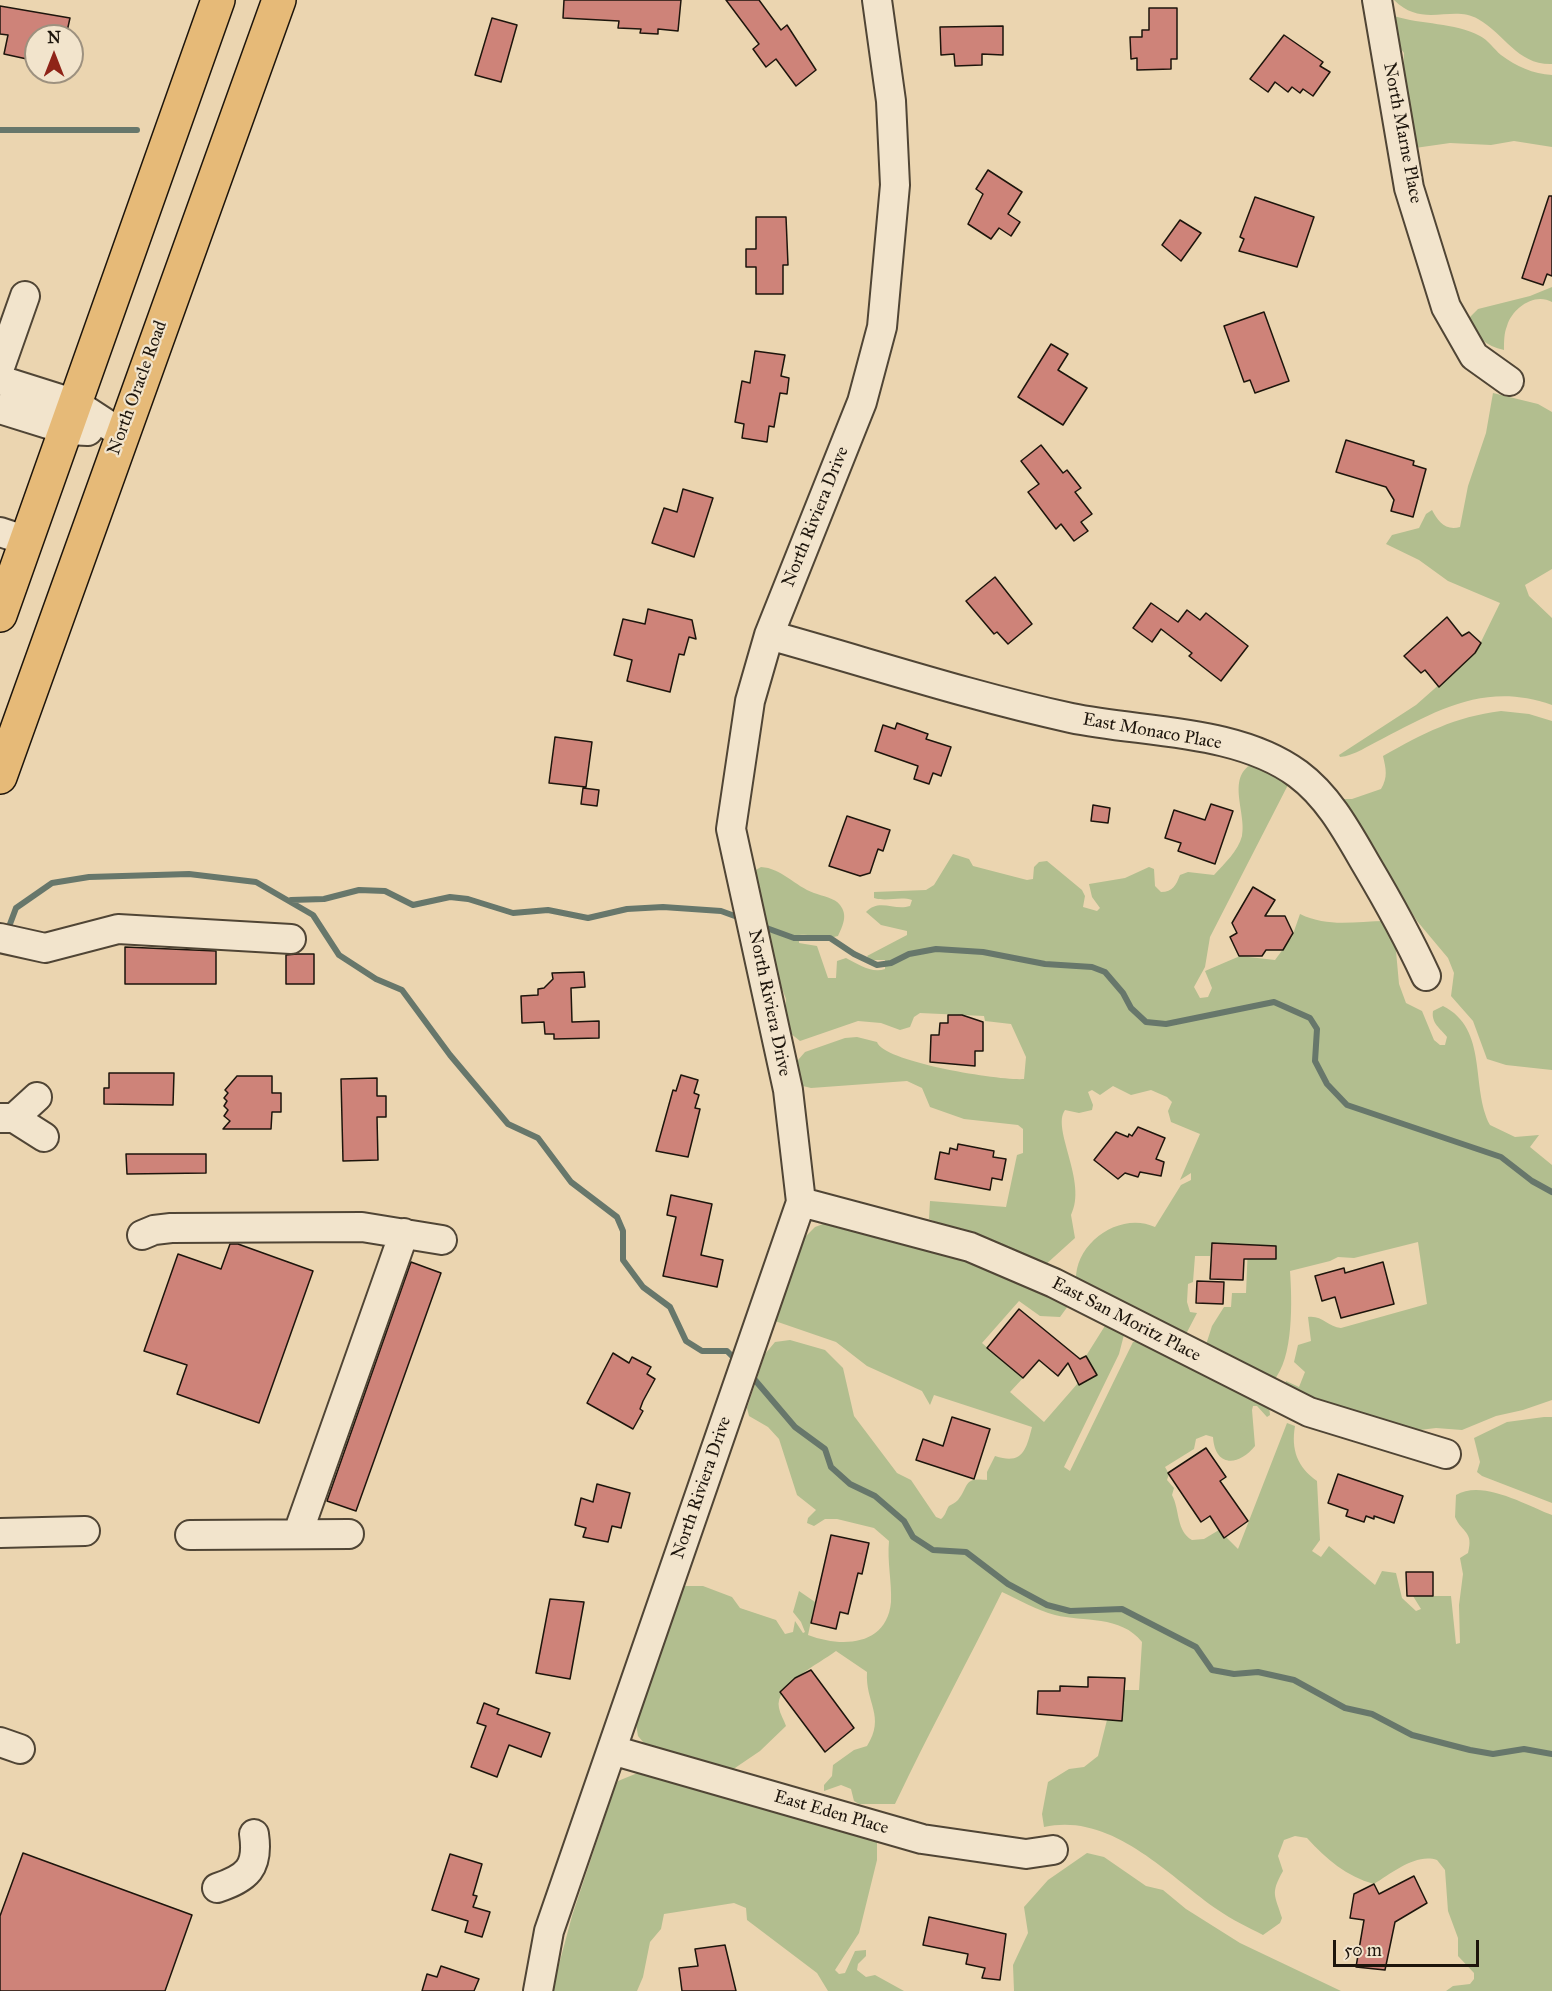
<!DOCTYPE html>
<style>
body{margin:0}
#map{position:relative;width:1552px;height:1991px;overflow:hidden;background:#ebd5b0;font-family:"IM FELL Great Primer",serif}
canvas{display:block}
.north{position:absolute;left:24px;top:24px;width:60px;height:60px;box-sizing:border-box;background:#f2e4cc;border:2px solid #9d917f;border-radius:50%;rotate:0deg;font-size:16px;font-weight:700;line-height:24px;text-align:center;color:#1d150c}
.north::after{content:'';display:block;margin:auto;width:21px;height:27px;background:#8f2418;clip-path:polygon(50% 0,100% 100%,50% 72%,0 100%)}
.scale{position:absolute;left:1333px;top:1940px;width:146px;height:27px;box-sizing:border-box;border:3px solid #1d150c;border-top:0;padding-left:8px;font-size:18px;line-height:21px;white-space:nowrap;color:#1d150c;-webkit-text-stroke:4px #f2e4cc;paint-order:stroke}
</style>
<div id="map">
<canvas width="1552" height="1991"></canvas>
<div class="north">N</div>
<div class="scale">50 m</div>
</div>
<script>
const context = document.querySelector('canvas').getContext('2d');
context.lineJoin = 'round';
function fillPath(path, color) { context.fillStyle = color; context.fill(path, 'evenodd'); }
function trace(path, color, width, dash) { context.strokeStyle = color; context.lineWidth = width; context.lineCap = dash ? 'butt' : 'round'; context.setLineDash(dash || []); context.stroke(path); }
function write(font, color, halo, rows, align = 'center') {
  context.font = font + ' "IM FELL Great Primer",serif'; context.lineWidth = 4.5; context.setLineDash([]); context.textBaseline = 'middle'; context.strokeStyle = halo; context.fillStyle = color; for (const [text, x, y, turn = 0] of rows) {
    context.save(); context.translate(x, y); context.rotate((+turn || 0) * Math.PI / 180); context.textAlign = isNaN(turn) ? turn : align; if (halo) context.strokeText(text, 0, 0); context.fillText(text, 0, 0); context.restore();
  }
}
fillPath(new Path2D(`
 M1394,0h158v64c-35,1 -47,-30 -74,-45 -26,-15 -55,10 -84,-19z
 M1394,16c28,9 60,6 86,20 8,4 14,13 21,19 15,11 32,19 51,20v72l-38,-6 -23,4 -41,-2 -35,5 -12,-77 1,-18 -7,-9z
 M1552,287v15c-17,-10 -40,6 -45,24 -3,7 -3,16 -3,24 -18,-4 -29,-14 -39,-28l13,-13 52,-13z
 M1493,393l45,11 14,8v157l-27,16 4,11 23,22v87c-66,-23 -112,4 -170,34 -13,6 -28,17 -42,18l-1,-2 77,-50 60,-53 24,-49 -52,-22 -29,-21 -33,-16 6,-9 27,-7 7,-14 6,-4c6,11 13,21 28,17l8,-41 18,-53z
 M1501,711l28,3 23,7v349l-46,-5 -19,-6 -14,-38 -22,-25 3,-23 -6,-15 -31,-37 -76,-122h11l29,-10c7,-12 5,-20 2,-33 41,-23 71,-39 118,-45z
 M1252,764l38,17 -80,156 -5,30 -11,20 6,11 8,-1 4,-9 -7,-17 35,-15 35,4 17,-23 8,-23c29,14 55,7 86,7l9,19 4,44 7,19 16,8 12,29 6,5h5l2,-8c-7,-9 -16,-14 -14,-26l10,-5c46,23 27,81 47,119l25,12 24,-2 -9,12 22,18v235l-29,10 -27,6 -34,14 -26,-2 -16,2 -79,-16 -57,-26 2,-7 13,6 6,-15 -11,-10 4,-17 13,-4 -3,-24c14,-2 20,10 33,11l86,-24 -9,-62 -64,16 -16,-1 -8,4 -40,10c2,28 4,88 -17,110l-69,-30 8,-25 12,-19h7l1,-14h14l2,-48 -36,-2 -2,13h-15l-2,26 -5,2 -1,18 3,10 7,1 -12,23 -109,-56c-1,-38 45,-69 79,-53l26,-42 10,-5v-7l-11,7 20,-46 -29,-12 -3,-11 4,-9 -5,-5 -16,-7 -20,5 -18,-9 -13,9 -8,-5 -4,2 5,13 -1,5 -13,3 -14,-3c-14,19 23,72 6,105l4,23 -31,28 -115,-47 1,-18 76,6 11,-52 6,-2v-24l-5,-4 -54,-6 -34,-12 -8,-19 -15,-7 -96,7 -12,-3 -7,-18 13,-15 40,-14 12,-1 20,5c6,20 124,39 147,37l2,-22 -15,-33 -26,-3 -1,-5 -64,-3 -6,4 -4,10 -10,3 -19,-7 -23,-2 -58,20 -10,-8 -5,-17 1,-17 -9,-23 -23,-105 7,-4c20,1 34,19 53,26 8,3 21,5 26,12 8,10 3,20 -2,31 -12,4 -25,-3 -39,-1v8l18,3 11,32h8l1,-17 9,-3c12,6 26,16 39,11v-9h-15l-3,-4 40,-21v-4l-26,-6 -15,-13c13,-14 28,-1 44,-6l2,-6c-12,-4 -25,2 -38,-2v-6l52,-2 8,-5 19,-31 16,5 4,7 54,14 6,-1 1,-12 5,-5 8,-1 35,29 3,6 -2,11 14,4 3,-3 -8,-11 -3,-13 36,-6 24,-11 5,2 1,17 6,6c12,0 15,-7 19,-17l8,-3 26,3c11,-12 24,-24 28,-39 5,-22 -16,-58 10,-72z
 M834,1220c81,22 159,46 234,86l-8,11 -20,-1 -21,-15 -37,42 41,35 -13,14 34,30 34,-39 19,-8 -11,-19 22,-35 17,10 -6,23 -55,113 6,4 63,-129h8l128,63 1,10 -3,2 -10,-11h-4l-1,4 3,36c-16,20 -40,22 -42,-9l-7,-2 -10,4 -2,10 -29,18 4,7 -2,6 7,8 -2,7c8,15 4,36 20,45l12,-1 15,-9 19,19 49,-126 8,3c-4,23 2,41 22,55l3,59 -8,11 9,6 8,-11 46,39 7,-14 14,2 6,25 14,13 5,-2 -8,-13h38l5,48 4,-1 -1,-38 4,-31 -3,-16 8,-5c6,-22 -6,-20 -13,-36l1,-22c27,-16 71,11 96,20v476h-106l7,-5 17,-2 4,-5v-6l-16,-17v-18l-10,-27 -3,-41 -8,-10c-21,-7 -45,13 -63,24 -28,-8 -47,-24 -67,-46l-12,-2 -11,4 -6,16 5,15c-13,23 -8,24 -1,47l-2,5 -17,12c-15,-8 -31,-15 -45,-25 -51,-35 -106,-98 -174,-83l-2,-13 6,-32 21,-13 15,-2 14,-11 9,-36 15,-30h17l3,-48c-21,-27 -59,-20 -87,-27 -18,-5 -36,-15 -53,-23 -35,71 -73,140 -107,212h-36l-5,-3 -3,-12 -10,-4 -17,6v-6l8,-9 1,-11 21,-15 13,-4c19,-30 -2,-43 0,-74l-31,-21c-17,13 -62,34 -57,57 1,6 5,12 7,18l-26,25 -28,19 -84,-22 -10,-12 -2,-12 48,-138h19l29,11 8,11 36,12 9,14 8,-2 2,-11 8,12 2,-1 -4,-10 -8,-10 6,-21 16,11 -7,33c34,13 79,11 83,-33 1,-20 -4,-40 -2,-61l-15,-13 -37,-9h-12l-11,7 -7,-3 1,-5 8,-8 -19,-15 -18,-56 -11,-12 -19,-11 -2,-8 18,-54 10,-12 15,-2 35,10 18,18 11,48 43,57 14,7 25,37 5,2c5,-4 5,-9 8,-13 3,-2 6,-3 9,-6 11,-14 5,-23 29,-20v-8l8,-16c27,9 31,-5 37,-29l-98,-32 -4,10 -8,-14 -55,-25 -31,-24 -61,-21 27,-81 13,-13z
 M1544,1417h8v86l-70,-27 -5,-4 3,-10 -6,-24 33,-16z
 M640,1772l237,65v23l-18,73 -24,37 4,4 6,-1 10,-22 11,-1v6l-8,8 -1,6 9,7 9,-2 29,16h-76l-11,-18 -70,-53 -1,-12 -12,-5 -70,11 -3,15 -11,13 -7,35 -6,14h-83v-8l18,-67 43,-129 3,-6z
 M1087,1853l17,4 42,29 17,4 23,19 54,34 101,48h-327l-1,-26 15,-32 -4,-26 24,-27z`), '#b2be8f');
trace(new Path2D(`
 M0,130h137
 M291,900l33,-1 35,-9 26,1 28,14 37,-8 18,2 45,14 35,-3 40,8 39,-9 36,-2 58,4 22,8
 M761,926l33,12h36l24,16 23,11 14,-2 18,-9 27,-5 47,3 62,12 47,3 13,5 18,21 8,15 15,14 20,2 108,-22 36,16 7,11 -2,32 12,23 20,21 154,52 31,24 20,11
 M7,932l9,-24 36,-25 37,-6 100,-3 67,8 57,33 26,40 37,24 26,11 48,65 58,69 30,14 33,44 46,35 6,14v29l20,27 27,20 16,34 16,10h25l11,11
 M749,1373l46,54 30,22 6,18 19,17 25,12 29,25 9,16 20,13 33,2 42,32 39,21 23,6 52,-2 74,38 16,23 22,4 24,-2 36,8 51,28 27,6 40,21 58,15 23,4 31,-5 28,5`), '#67776b', 6);
const building = new Path2D(`
 M564,0h117l-3,31 -20,-2v5l-18,-1 1,-4 -23,-1 1,-7 -56,-3z
 M726,0h33l22,30 6,-5 29,45 -20,16 -20,-27 -10,8 -13,-18 6,-5z
 M0,6l70,12 -4,18h-30v25l-32,-7 4,-19 -8,-1z
 M1149,8h28v51h-6v10l-34,1v-12l-6,1 -1,-22h12v-7h7z
 M492,18l25,7 -16,57 -26,-7z
 M1003,26v29l-21,-1v11l-27,1 -1,-12 -13,1 -1,-28z
 M1284,35l39,27 -3,4 10,6 -17,24 -10,-7 -3,4 -8,-6 -4,5 -13,-10 -7,10 -18,-13z
 M988,170l34,22 -14,22 12,8 -9,14 -12,-8 -8,11 -23,-15 15,-30 -7,-5z
 M1549,196h3v80l-5,-2 -4,11 -21,-7z
 M1255,197l59,20 -17,50 -58,-16 5,-12 -4,-2z
 M756,217h30l2,48h-5v29h-27v-27h-10v-18h10z
 M1180,220l21,13 -20,28 -19,-16z
 M1264,312l25,69 -34,12 -5,-13 -6,2 -20,-56z
 M1051,344l17,10 -10,16 29,18 -24,37 -45,-28z
 M755,351l30,4 -4,21 8,2 -2,16 -7,-1 -6,34 -5,-1 -2,16 -25,-4 2,-14 -9,-2 7,-41 8,2z
 M1346,440l68,21 -1,4 13,4 -13,48 -22,-6 3,-11 -8,-13 -50,-15z
 M1041,445l22,28 4,-3 14,18 -6,4 17,22 -11,8 7,9 -14,10 -13,-17 -5,5 -28,-37 11,-8 -18,-23z
 M683,489l30,9 -19,59 -42,-14 12,-35 13,4z
 M995,577l37,47 -24,20 -11,-12 -3,2 -28,-33z
 M1151,603l27,19 9,-12 13,10 6,-7 42,33 -27,35 -32,-25 3,-3 -31,-24 -9,13 -19,-14z
 M648,609l44,11 4,19 -7,-2 -5,18 -5,-1 -9,38 -43,-11 5,-21 -18,-5 9,-36 22,5z
 M1447,617l15,19 7,-4 12,11 -6,10 -36,34 -14,-17 -4,3 -17,-17z
 M897,723l31,11 -2,5 25,8 -10,29 -8,-3 -4,11 -15,-5 4,-13 -43,-15 8,-26 12,4z
 M555,737l37,5 -6,45 -37,-4z
 M583,788l16,2 -2,16 -16,-2z
 M1211,804l22,7 -18,53 -37,-13 3,-8 -16,-5 9,-28 31,10z
 M1093,805l17,3 -2,15 -17,-2z
 M847,816l43,14 -7,21 -5,-2 -8,24 -10,3 -31,-10z
 M1253,887l22,13 -10,16h20l8,17 -10,17h-17l-4,6h-23l-9,-19 7,-4 -5,-10z
 M125,947l91,4v33h-91z
 M297,954h17v30h-28v-29z
 M584,972l1,15 -14,1 1,34 27,-1v17l-45,1v-5h-9l-1,-12 -22,1 -1,-27 17,-1v-6l6,-1 9,-9 -1,-6z
 M948,1015h14l21,7v29h-8v15l-45,-4 1,-27h8l1,-12h8z
 M109,1073h65l-1,32 -69,-1v-16h5z
 M681,1075l17,5 -4,13 5,2 -4,13 5,1 -12,48 -32,-6 17,-61 3,1z
 M237,1076h35v17h9v19h-9l-1,17h-48l7,-8 -6,-5 4,-6 -4,-4 3,-5 -3,-3 4,-5 -3,-3z
 M377,1078v18h9v21h-9l1,43 -35,1 -2,-82z
 M1138,1127l27,11 -9,21 8,3 -3,14 -21,-4 -2,5 -13,-4 -7,6 -24,-19 22,-28 12,5 1,-3 3,2z
 M958,1144l36,7 -1,6 13,2 -4,21 -10,-2 -2,12 -55,-11 5,-27 9,2 1,-6 7,2z
 M126,1154h80v19l-79,1z
 M671,1195l41,9 -11,51 22,5 -6,27 -54,-11 13,-59 -9,-2z
 M1212,1243l64,3v13h-32l-1,21 -33,-1z
 M230,1244h8l75,27 -54,152 -82,-29 10,-29 -43,-14 34,-97 43,15z
 M411,1262l30,11 -85,238 -29,-10z
 M1383,1262l11,42 -53,14 -6,-21 -13,4 -7,-25 29,-8 1,5z
 M1197,1281l27,1 -1,22 -27,-1z
 M1019,1309l61,50 6,-3 11,19 -18,10 -11,-22 -10,13 -19,-16 -16,18 -36,-30z
 M613,1353l16,10 3,-6 19,10 -4,7 8,5 -12,22 -3,8 3,2 -10,18 -46,-26z
 M952,1417l38,12 -16,50 -58,-19 7,-21 20,7z
 M1206,1448l20,29 -6,4 28,40 -24,17 -14,-22 -9,6 -33,-49z
 M1338,1474l65,22 -9,27 -20,-7v3l-8,-3 -2,6 -18,-6 2,-6 -20,-7z
 M597,1484l33,9 -9,35 -9,-2 -4,16 -25,-5 3,-9 -11,-3 6,-27 12,4z
 M831,1535l38,8 -7,31 -4,-1 -10,41 -8,-2 -4,17 -25,-6z
 M1406,1572h27v24h-26z
 M550,1599l34,3 -14,77 -34,-6z
 M811,1670l43,58 -29,24 -45,-60 15,-14z
 M1088,1677l37,1 -3,43 -85,-7 1,-23h22v-5l28,1z
 M484,1703l15,6 -2,5 53,19 -9,24 -32,-12 -12,32 -26,-10 15,-41 -9,-3z
 M23,1853l169,62 -27,76h-165v-75z
 M450,1854l32,10 -9,31 4,1 -4,11 17,5 -8,25 -17,-5 3,-11 -36,-11z
 M1414,1876l13,27 -32,19 -10,48 -29,-3 8,-47 -14,-2 4,-24 20,-10 5,10z
 M929,1917l77,17 -6,46 -18,-2 3,-10 -19,-4 2,-10 -45,-9z
 M725,1945l11,46h-54l-3,-23 19,-2 -3,-17z
 M441,1966l38,13 -5,12h-52l5,-17 10,3z`);
fillPath(building, '#ce8379');
trace(building, '#1d150c', 1.5);
const minor = new Path2D(`
 M1377,0l32,188 37,119 28,49 35,25
 M0,367l25,-71
 M0,380l76,24 46,30
 M0,409l67,21 21,1
 M0,532l27,9
 M769,635c101,28 201,61 302,83 72,15 166,11 227,56 31,23 50,59 68,90 22,37 42,73 60,112
 M0,938l45,10 73,-19 173,10
 M0,1118h14l30,19
 M14,1118l23,-21
 M801,1202l169,45 84,36 255,129 137,42
 M142,1235l12,-5 17,-2 191,-1 80,13
 M0,1533l85,-2
 M298,1533l106,-300
 M190,1535l159,-1
 M0,1742l20,7
 M612,1750l310,89 104,15 27,-4
 M217,1888c30,-10 42,-20 37,-54
 M538,1991l11,-60 252,-729 -13,-112 -57,-261 19,-128 19,-66 93,-233 20,-75 13,-142 -4,-84 -14,-101`);
const highway = new Path2D(`
 M0,615l218,-615
 M0,777l279,-777`);
trace(minor, '#504535', 32);
trace(highway, '#1d150c', 36);
trace(minor, '#f2e4cc', 28);
trace(highway, '#e6ba78', 33);
write('18px', '#1d150c', '#f2e4cc', [
 ["North Marne Place",1402,133,79],
 ["North Oracle Road",138,388,-70],
 ["North Riviera Drive",816,517,-68],
 ["East Monaco Place",1152,732,10],
 ["North Riviera Drive",769,1003,78],
 ["East San Moritz Place",1126,1320,27],
 ["North Riviera Drive",702,1488,-71],
 ["East Eden Place",831,1813,16]
]);
</script>
